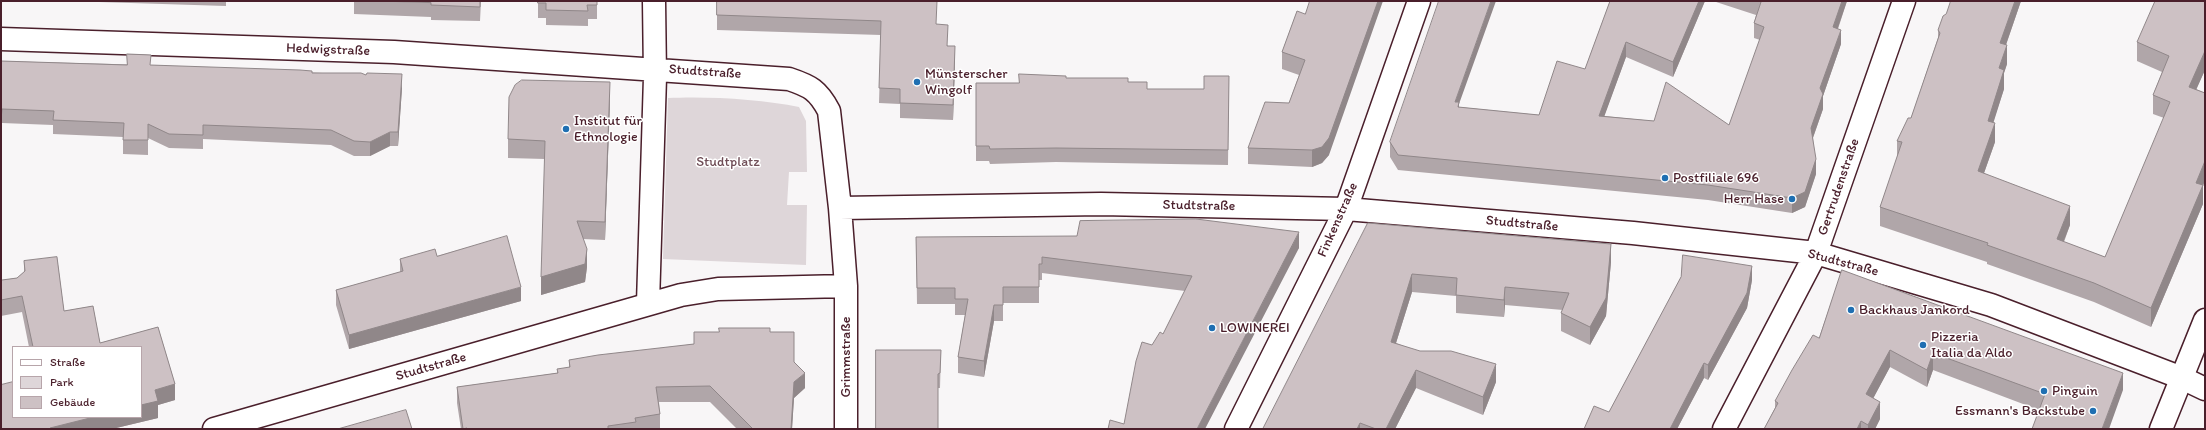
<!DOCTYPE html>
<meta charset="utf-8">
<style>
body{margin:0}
#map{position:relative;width:2206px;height:430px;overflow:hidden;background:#f8f6f7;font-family:Itim,sans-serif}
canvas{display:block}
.frame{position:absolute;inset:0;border:2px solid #4a1f2b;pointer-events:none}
.legend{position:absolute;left:12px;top:346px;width:130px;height:72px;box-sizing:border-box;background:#fff;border:1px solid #b7a5aa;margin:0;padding:5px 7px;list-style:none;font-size:12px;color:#4a1f2b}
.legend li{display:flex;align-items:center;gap:8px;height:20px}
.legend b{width:20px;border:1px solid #b7a5aa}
</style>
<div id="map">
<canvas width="2206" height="430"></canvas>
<div class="frame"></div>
<ul class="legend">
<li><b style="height:5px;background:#fff"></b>Straße</li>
<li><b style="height:11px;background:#ded6d9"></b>Park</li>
<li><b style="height:11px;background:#cdc1c4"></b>Gebäude</li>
</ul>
</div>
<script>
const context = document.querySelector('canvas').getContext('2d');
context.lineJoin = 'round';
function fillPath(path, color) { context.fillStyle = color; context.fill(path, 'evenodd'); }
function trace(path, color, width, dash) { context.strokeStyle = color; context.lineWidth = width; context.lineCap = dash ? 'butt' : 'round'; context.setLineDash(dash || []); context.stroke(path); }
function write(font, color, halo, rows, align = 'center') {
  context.font = font + ' Itim,sans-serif'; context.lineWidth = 3; context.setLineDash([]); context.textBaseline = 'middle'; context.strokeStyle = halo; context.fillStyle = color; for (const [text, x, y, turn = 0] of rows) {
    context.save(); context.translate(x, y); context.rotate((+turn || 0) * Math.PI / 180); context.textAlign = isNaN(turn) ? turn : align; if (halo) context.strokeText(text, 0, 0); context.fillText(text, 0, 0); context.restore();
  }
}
fillPath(new Path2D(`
 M668,98c38,-2 94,1 131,9l7,14 1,51h-18l-2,33h20l-1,60 -143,-6z`), '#ded6d9');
const street = new Path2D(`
 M1,39l393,13 395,27c21,7 29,11 40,32l11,97
 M648,303l7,-226 -1,-76
 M214,429l467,-134 37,-6 128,-3 -6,-78 261,-4 245,5 287,24 183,20 175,52 191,73 23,11
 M846,429v-143
 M1236,429l110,-220 73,-208
 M1724,429l92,-176 88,-252`);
const secondary = new Path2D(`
 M2161,429l44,-109`);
trace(street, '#4a1f2b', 25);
trace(secondary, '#4a1f2b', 25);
trace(street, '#fff', 22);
trace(secondary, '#fff', 22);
fillPath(new Path2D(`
 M99,1h127v5l-127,-4z
 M354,1h127l-1,20 -49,-1v-3l-77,-3z
 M538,1h59v18h-9v7l-42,-1v-7h-8z
 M717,1l220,23 18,37 -2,59 -53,-2v-14l-21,-1 2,-68 -164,-5z
 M1610,1h95l-32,76 -47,-20 -22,59 50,5 75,4 31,-85 -6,-2v-15l2,-8 -43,-14h134l-9,28 3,15 -18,52v13l-10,29 3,36 -11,33 -13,6 -84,-13 -310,-30 -8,-13v-15l69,-38v3l80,8 46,-46z
 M2021,1l-15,44 1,19 -3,9v16l-11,33 2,20 -11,31 86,52 -6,17 41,15 59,-139 -11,-4v-19l9,-23 -25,-11v-19l68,-41v69l-9,19 9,4v87l-2,6v18l-52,123 -57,-25 -107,-38v-2l-107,-36v-19l17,-49v-17l14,-23 27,-80v-8z
 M1297,11l32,144 -7,8 -10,4 -64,-3v-16l41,-45 10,-28 -17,-6v-17z
 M1,61l150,4 215,10 36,13 -4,58h-8l-20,10h-16l-23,-11 -128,-6v10l-34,-1 -21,-10v17l-25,-1v-17l-70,-3v-9l-51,-2 -1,11z
 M1229,76l-1,89 -172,-3 -66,2 -1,-3h-13v-78h43l47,-5 62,4 19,7h57z
 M610,100l-5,140 -22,-1 4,28 -2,15 -44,13 4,-136 -37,-1v-19z
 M1368,223l243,39 -5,54 -16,29 -29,-14v-18l2,-3 -58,-5 -1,12 -48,-4v-17l-44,-4 -16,51 100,39 -13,33 -67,-27 -21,41h-132z
 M916,237l383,11 -175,176 28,-79 11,-11 22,-43 -143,-18v7h-3v23h-36v18h-9l-10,56 -26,-4v-16l7,-42h-10v-11h-38z
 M437,256l84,45 -172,48 -13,-44v-15l64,-18v-13z
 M57,257l7,54 29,-5 7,37 58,-16 17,57v16l-17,5v13l-46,11h-111v-44l12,-3v35h128v-70h-112l-7,-35 -21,4v-37l1,1 15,-2 7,-6v-11z
 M1842,270l281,120 -84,20 -106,-40 -6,17 -37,-20 -17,31 7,21 -5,10h-111l11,-21v-7l44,-63z
 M1681,277l71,3 -5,28 -39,72 -4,-2 -27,51h-93l25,-17z
 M770,332l24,30 11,26 -11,10 -2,31h-55l-27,-27h-51l1,12v15h-199l-4,-26v-16l100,-14v-4l12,-1v-8l125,-16z
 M941,350l-1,38h-2l-62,41z`), '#b0a6a9');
fillPath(new Path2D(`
 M1378,1h5l-54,154 -7,8 -10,4v-17z
 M1491,1h5l-37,103v13l-4,-15z
 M1699,1h6l-32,76v-15z
 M1842,1h5l-14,41v-15z
 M2015,1h6l-21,61v-19z
 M1841,30v14l-18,52v13l-12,34v-15l9,-40z
 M1626,42v15l-27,74v-15z
 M2007,45v19l-3,9v16l-16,51v-19l11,-53z
 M955,46v15l-2,59v-15z
 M2205,51v19l-16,36v-19z
 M402,74v14l-4,58v-14z
 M610,82v18l-5,140v-18z
 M1995,123v19l-17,48v-19z
 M390,132v14l-20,10v-14z
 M1816,159v15l-11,33 -13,6v-15z
 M2205,161v19l-2,6v18l-52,123v-19l45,-125z
 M2070,206v19l-13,33v-19z
 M1299,232v16l-94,181h-8z
 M1611,244v18l-5,54 -16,29v-18z
 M587,249v18l-2,15 -44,13v-18z
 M1752,266v14l-5,28 -39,72v-15z
 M1412,274v18l-21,67v-17z
 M521,287v14l-172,48v-14z
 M1505,287v18l-1,12v-17z
 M994,305v16l-10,56v-16z
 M1890,350v17l-24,45v-18z
 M1933,353v17l-6,17v-17z
 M1704,363v15l-27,51h-7z
 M1496,364v18l-13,33v-18z
 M1416,370v18l-21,41h-9z
 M805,373v15l-11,10 -2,31h-1l3,-47z
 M2123,373v17l-14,39h-7z
 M175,384v16l-17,5v13l-46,11h-62v-1l44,-11h47v-12l14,-15z
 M1880,402v17l-5,10h-7v-4z
 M1861,421v8h-4z
 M1360,423v6h-3z`), '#908789');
const building = new Path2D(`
 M378,1h102v6l-49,-2v-2z
 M538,1h59v4h-10l1,6 -42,-1v-7h-8z
 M717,1h220l-1,23 12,1 -1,21h8l-2,59 -53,-2v-14l-21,-1 2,-67 -164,-6z
 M1310,1h68l-49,137 -7,9 -10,3 -64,-2 17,-46 24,1 16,-43 -23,-8 15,-41 8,3z
 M1439,1h52l-36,101h4l-1,5 81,8 18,-54 28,8 25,-68h89l-26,61 -47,-20 -27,74 55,5 12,-39 63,43 35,-98 -10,-4 7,-21 -3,-1h84l-9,26 8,3 -21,58 3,6 -12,34 5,31 -11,33 -13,6 -84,-13 -310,-30 -8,-13z
 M1951,1h64l-15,42 7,2 -8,23 5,2 -16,51 7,2 -17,48 92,35 -13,33 48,18 65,-155 -17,-7 16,-39 -32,-14 18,-41h50v50l-16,36 16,6v68l-9,22 7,2 -52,123 -57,-25 -107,-38 1,-2 -108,-36 22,-65 -5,-1 11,-23h3l29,-85 -2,-3 5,-14 3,-2z
 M127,54l24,1 -1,10 150,5 12,1v2h49l5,2 1,-2 35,1 -4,58h-8l-20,10 -16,-1 -23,-11 -128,-5v10l-34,-1 -21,-10v16h-25l1,-17 -71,-3 1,-9 -52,-2 -1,11v-59l126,4z
 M1019,74l47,2v2h62v4h19v7h57v-13h25l-1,74 -172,-2 -66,1 -1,-3h-13v-63h43z
 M522,80l88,2 -5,140 -28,-1 10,28 -2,15 -44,13 4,-136 -37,-2 1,-42 6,-12z
 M1196,219l103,13 -102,197h-89l2,-9 14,4 12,-63 6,-19 10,3 8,-13 3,2 29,-58 -150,-19v7h-3v23h-36v18h-9l-10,56 -26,-4 10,-58h-13v-11h-38l-1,-51 161,-1 3,-15z
 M1368,223l243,21 -5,54 -16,29 -29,-14 8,-20 -64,-6 -1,13 -48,-5 1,-17 -45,-4 -21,68 29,9h31l45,13 -13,33 -67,-27 -30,59h-10l-16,-6 -3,6h-94z
 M507,236l14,51 -172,48 -13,-45 67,-19 -3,-12 35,-10 2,7z
 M1683,255l69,11 -5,27 -39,72 -4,-2 -34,66h-86l10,-23 15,6 72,-135z
 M57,257l7,54 29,-5 7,37 58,-16 17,57 -20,6 3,11 -17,4v-58h-108l-11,-51 -21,4v-21l1,1 15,-2 8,-7 -1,-10z
 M1842,270l281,103 -21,56h-70l13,-35 -112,-41 -6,17 -37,-20 -24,44 14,8 -12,23 -7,-4 -4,8h-93l14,-26 -3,-2 17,-31 21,-35 6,3z
 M719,328h51v4h24v30l11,11 -11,9 -3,47h-38l-43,-43 -54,1 4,27 -25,4 1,4 -28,4v3h-141v-1l-4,1 -6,-42 101,-14 -1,-4 13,-2 -1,-7 29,-5 96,-11v-12h25z
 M876,350h65l-1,23 -2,1v55h-62z
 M13,382v35h81l-44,11v1h-49v-44z
 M406,410l6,19h-74z`);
fillPath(building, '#cdc1c4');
trace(building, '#908789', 1);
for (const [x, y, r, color] of [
 [917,82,4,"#1f6fb2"],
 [566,129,4,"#1f6fb2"],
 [1665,178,4,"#1f6fb2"],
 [1792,199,4,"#1f6fb2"],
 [1851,310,4,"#1f6fb2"],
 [1212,328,4,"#1f6fb2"],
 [1923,345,4,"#1f6fb2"],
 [2044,391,4,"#1f6fb2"],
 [2093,411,4,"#1f6fb2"]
]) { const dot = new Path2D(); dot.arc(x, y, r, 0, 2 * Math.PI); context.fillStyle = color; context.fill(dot); trace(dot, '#fff', 1.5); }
write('14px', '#4a1f2b', '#fff', [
 ["Hedwigstraße",328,50,2],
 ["Studtstraße",705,72,4],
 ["Gertrudenstraße",1839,187,-71],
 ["Studtstraße",1199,206,1],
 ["Finkenstraße",1338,220,-66],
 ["Studtstraße",1522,224,5],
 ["Studtstraße",1843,263,15],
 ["Grimmstraße",846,357,-90],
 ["Studtstraße",431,367,-16]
]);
write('14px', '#4a1f2b', '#fff', [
 ["Münsterscher",925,74],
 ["Wingolf",925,90],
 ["Institut für",574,121],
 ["Ethnologie",574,137],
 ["Postfiliale 696",1673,178],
 ["Herr Hase",1784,199,"right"],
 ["Backhaus Jankord",1859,310],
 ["LOWINEREI",1220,328],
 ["Pizzeria",1931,337],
 ["Italia da Aldo",1931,353],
 ["Pinguin",2052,391],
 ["Essmann's Backstube",2085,411,"right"]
], 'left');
write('14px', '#6f4d56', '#fff', [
 ["Studtplatz",728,162]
]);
</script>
